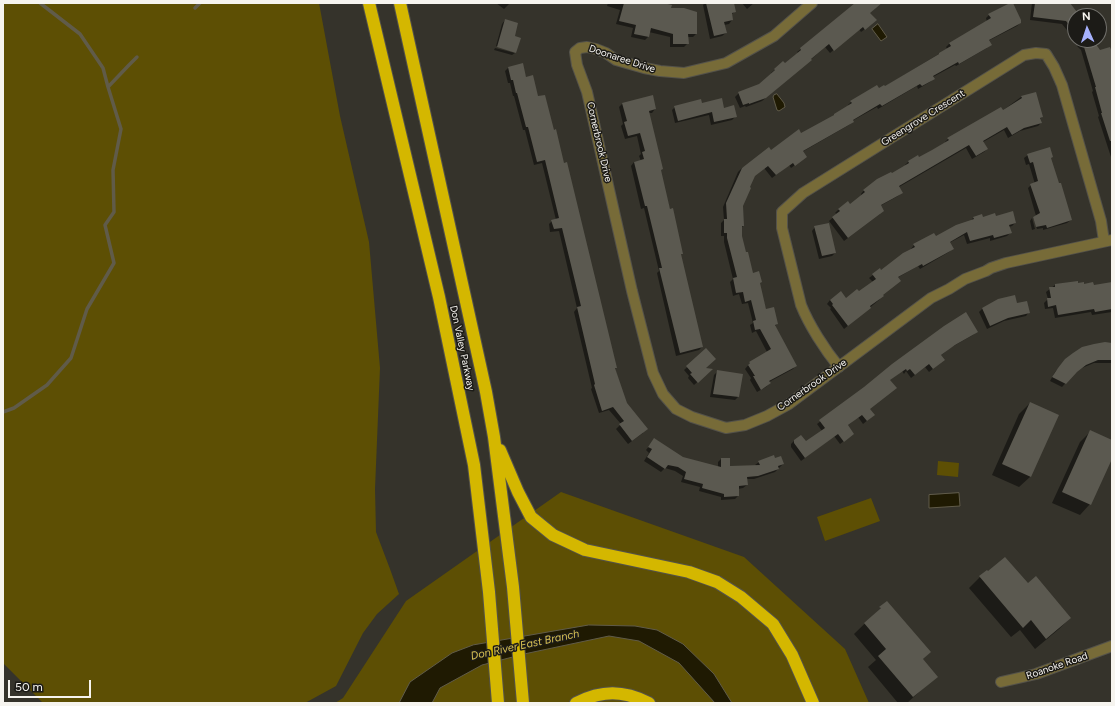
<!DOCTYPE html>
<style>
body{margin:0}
#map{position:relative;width:1115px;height:706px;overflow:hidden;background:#35332b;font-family:Figtree,sans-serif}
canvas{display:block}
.frame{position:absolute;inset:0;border:4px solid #f6f4ef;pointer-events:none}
.north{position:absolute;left:1067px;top:8px;width:40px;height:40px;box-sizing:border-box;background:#1c1b17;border:1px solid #73726d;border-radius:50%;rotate:357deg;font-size:11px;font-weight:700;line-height:16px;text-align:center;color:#f6f4ef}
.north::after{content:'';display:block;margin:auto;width:14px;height:18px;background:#a6b1fc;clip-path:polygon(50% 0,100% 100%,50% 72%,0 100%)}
.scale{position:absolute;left:8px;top:680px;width:83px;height:18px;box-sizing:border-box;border:2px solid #f6f4ef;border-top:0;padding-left:5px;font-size:12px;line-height:14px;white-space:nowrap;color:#f6f4ef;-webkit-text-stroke:3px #1c1b17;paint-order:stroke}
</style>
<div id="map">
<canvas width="1115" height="706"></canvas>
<div class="frame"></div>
<div class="north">N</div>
<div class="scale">50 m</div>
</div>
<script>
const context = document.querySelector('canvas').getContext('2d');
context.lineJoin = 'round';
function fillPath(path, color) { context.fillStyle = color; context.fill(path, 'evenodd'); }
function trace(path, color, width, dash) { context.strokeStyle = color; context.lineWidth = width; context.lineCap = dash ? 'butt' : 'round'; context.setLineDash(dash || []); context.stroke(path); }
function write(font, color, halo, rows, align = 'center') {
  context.font = font + ' Figtree,sans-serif'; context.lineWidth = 3; context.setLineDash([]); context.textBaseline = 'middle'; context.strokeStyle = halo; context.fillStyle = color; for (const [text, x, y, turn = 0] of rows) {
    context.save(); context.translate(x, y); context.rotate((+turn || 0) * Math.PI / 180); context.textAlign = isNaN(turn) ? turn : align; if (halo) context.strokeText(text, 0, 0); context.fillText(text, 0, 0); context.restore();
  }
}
fillPath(new Path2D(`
 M3,3h316l21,113 29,126 11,126 -5,121 1,43 14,37 9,25 -22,20 -14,19 -27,53 -31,17h-262l-40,-40z
 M938,461l21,2 -1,14 -21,-2z
 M561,492l183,65 101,92 24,54h-534l8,-5 63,-97z
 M871,498l9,23 -55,20 -8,-24z`), '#5d4f04');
const water = new Path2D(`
 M878,24l9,13 -6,4 -9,-12z
 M777,94l7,9 1,4 -6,4 -2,-1 -4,-13 1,-2z
 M959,493l1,13 -31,2v-13z
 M589,625l46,1 22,4 26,14 31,30 18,29h-17l-36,-40 -40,-22 -30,-5 -85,18 -42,11 -42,23 -8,15h-33l11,-21 42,-29 21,-8z`);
fillPath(water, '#1f1a02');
trace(water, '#605b49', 1);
fillPath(new Path2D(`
 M496,3h14l-6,6z
 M608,3h51l10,6 27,25 -3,3h-6l1,6 -4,4h-14v-10l-21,-5 -1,5 -3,3 -14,-3 2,-9 -17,-4 4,-14 -13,-4z
 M705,3h28l2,8 -4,4 1,5 -3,4 -5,1 2,8 -4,3 -12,3 -7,-34z
 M742,3h12l-7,6z
 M857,3h25l-13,10 3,11 -11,8 -2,-3 -29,24 -5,-6 -18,16 -45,38 -16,6 -1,-1 -5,2 -5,-11 4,-4 21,-8 12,-11 -1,-1 12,-10 2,1 13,-11 -1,-1 4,-3z
 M1032,3h36l11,13 10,-8 6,8h-20v24l-13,-16 -32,-4z
 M989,15l31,8 -3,3 -29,15 -1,7 -31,18 -1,-1 -22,12v2l-3,3 -12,7 -1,-3 -39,23 -1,-2 -25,14 1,1 -4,3 -47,27v8l-11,8 -2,-3 -17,13 -8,-10 -11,9 -11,28 1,21 -2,2v9l11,37 7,9 7,27 11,14 -2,2 21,39 -3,4 -24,13 1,1 -4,4 -9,5 -7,-12 1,-2 -6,-9 5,-6 17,-11 -11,-21 -4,2 -2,-8 3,-2 -5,-20 -6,1 -3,-10 -6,2 -3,-14 3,-3 -9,-37v-6h-3v-13l3,-3 -1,-13 15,-35 4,-4 29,-16 61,-35 2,-2 14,-8v-2l3,-3 33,-15 63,-38 -1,-2 3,-3 38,-22 -1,-4z
 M505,20l8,17 3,15 -1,1v-2l-19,-5 6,-22z
 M1099,21l4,5 -4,5z
 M1075,40h16l9,11 12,5v101h-1l-13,-40 1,-1 -7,-24 1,-1 -12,-41 -4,-4 2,-1z
 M495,48l20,5 -3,2 -18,-5z
 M522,65l94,302 -1,2 11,34 17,30 -15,11 -12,-15 5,-5 -12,-14 -10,3 -8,-24 1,-1 -18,-76 3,-4 -18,-77 -9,1 -1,-8 3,-3 4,-1 -14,-57 -8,2 -9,-35h-2l-9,-34h-1l-3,-13h-2l-3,-12 3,-3z
 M1035,93l7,24 -2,2 1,4 -3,3 -18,5 -12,7 -4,-8 -21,12 4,7 -3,3 -12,7 -6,-11 -67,39 3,5 -4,4 -18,10v8l-36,27 -15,-20 8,-7 -2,-1 4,-4 11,-4 12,-9 -1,-2 3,-4 42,-24 -1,-1 3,-3 10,-6 1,2 26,-15v-1l3,-3 54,-28 19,-14z
 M623,103l32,6 -3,4h-3l11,58 10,39 12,43 -2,2 22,92 -3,3 -23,6 -19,-83 2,-2 -15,-63 -3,1 -10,-43 3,-4 7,-1 -2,-5 2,-2 -4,-18 -12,3 -4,-13 2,-2 -4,-17z
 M701,104l22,5 13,7 -4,4 -21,5 -2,-10 -34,8 -3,-13 3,-3z
 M1028,155l22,3 21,62 -4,3 -24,7v-2l-6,1 -4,-12 3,-1 -8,-28 3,-3 4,-1 -6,-20 -3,1 -2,-7z
 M981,216l1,2 14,-1 19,6 -3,3 -3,1 1,6 -3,3 -17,5v-3l-23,6 -3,-9 -15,8 3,6 -3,3 -29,17 -2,-3 -21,12 -15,17 -3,5 -35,29 -14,-20 1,-1 -4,-4 3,-4 16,-1 13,-6 14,-11 -4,-4 4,-3 8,-3 31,-22 -1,-1 3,-4 22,-7 34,-16 3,-4z
 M1032,218l3,11 -3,1 -2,-9z
 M815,227l20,26 -3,3 -13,3 -7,-28z
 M1112,282v30l-20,3 -1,-3 -36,6 -2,-10 -8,1 -1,-6 4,-4 -2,-7 9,-7 22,-1 16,2 18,-3z
 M1017,304l12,8 -3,4 -22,5 -17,8 -8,-17 4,-4z
 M977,331l-4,4 -23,13 -10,8v7l-11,9 -4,-5 -14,11 -5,-7 -2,3 -2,-3 -13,9 -20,29 5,6 -11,9 -5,-7 -11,9 2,11 -9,7 -6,-8 -33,25 -10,-14v-3l3,-3 12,2 16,-12 -5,-7 47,-36z
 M1112,344v19h-18l-12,5 -8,6 -12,13 -12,-6 5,-9 7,-8z
 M706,350l-2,19 7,1 -17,15 -6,-7 1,-2 -5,-6z
 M718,371l20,26 -3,3 -25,-3 4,-22z
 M1030,403l28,13 -28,61 -11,10 -27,-12 27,-61z
 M1091,431l21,10v16l-22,47 -10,11 -28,-12 28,-61z
 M655,439l28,19 35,10v-6l3,-3 8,8 27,-1 -1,-1 4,-3 16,-3 8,5 -8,8 -21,7h-8l1,6 -4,3 -5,1v7l-3,3 -14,1v-3l-22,-6 1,-4 -19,-5 2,-6 -8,-5 -10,-3 -4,4 -17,-11 5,-8 -3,-3z
 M980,577l47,7 43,34 -11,11 -24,20 -15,-19 -9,7 -42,-49z
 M887,602l43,50 -8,8 14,17 -29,26h-9l-30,-36 8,-7 -22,-26z`), '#0007');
trace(new Path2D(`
 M195,8l5,-5
 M108,87l21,-22 8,-8
 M3,412l11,-4 33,-23 24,-27 16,-49 27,-46 -9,-38 9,-13 -1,-42 8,-41 -13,-42 -5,-19 -23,-34 -40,-31`), '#605b49', 3.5);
fillPath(new Path2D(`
 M624,3h39l9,2 -1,3h13l13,4v22h-9l1,10h-16v-10l-22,-6 -2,9 -15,-3 2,-9 -17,-4z
 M706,3h28l2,9 -4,1 1,7 -9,2 3,11 -13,3z
 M855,3h27l-12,10 7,7 -12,10 -2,-3 -29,24 -5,-7 -18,15 1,1 -46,38 -17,6v-1l-6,2 -5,-13 21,-8 16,-14 -1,-1 9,-8 2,2 16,-13 -1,-2z
 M1010,3h3l8,17v3l-32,17 3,5 -33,19 -1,-2 -25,14 2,3 -13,7 -2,-2 -38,22 -2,-2 -27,16 1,2 -51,29 4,6 -12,9 -2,-3 -17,12 -8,-9 -13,10 -5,11 1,1 -8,18 1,20h-2v10l4,16h2l5,21 6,-2 3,11 -2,1 6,26 8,-2 4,17 -3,1 22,41 -28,15 2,2 -10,7 -8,-14h2l-7,-11 2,-2 -1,-1 22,-13 -11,-20 -5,1 -2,-9 3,-1 -5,-20 -6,2 -2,-10 -7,1 -3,-15 4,-1 -10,-39v-5h-3v-14h3l-1,-16 16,-35 27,-21 2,3 28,-21 2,4 33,-18v-1l18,-11 -2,-2 27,-16 2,3 5,-3 1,1 54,-32v-1l12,-7 -2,-3 42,-25 -3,-4z
 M1035,3h35l10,13h-5v16l-9,-11 -33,-4z
 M505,19l13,4 -3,13 6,2 -5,15 -19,-6z
 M1078,40h15l7,10 10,-3 2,5v89h-2l-9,-28h1l-7,-26h1l-12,-40z
 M523,63l3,14 7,-2 5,21 7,-1 9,35 2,-1 8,34 3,-1 50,206h-2l12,35 21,26 -16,12 -13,-17 5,-3 -11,-14 -11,4 -8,-26 1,-1 -18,-77 4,-1 -19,-78 -8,1 -3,-9 8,-2 -14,-58 -8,2 -9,-35h-2l-9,-34h-1l-3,-13h-2l-3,-13z
 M1036,92l7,25 -3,1 2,5 -18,5 -12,7 -5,-8 -24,14 5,8 -12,7 -7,-11 -70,41 4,7 -22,12 3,6 -36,27 -16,-21 8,-6 -2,-2 10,-8 2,3 15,-12 -2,-2 14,-11 14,-7 1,1 17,-10 -1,-2 10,-6 1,2 13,-7 17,-10 -2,-2 54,-31 2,3 19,-12 -1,-2z
 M653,95l3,14 -7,2 14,58 -2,1 9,39 3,-1 10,46h-2l22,93 -23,6 -21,-85h3l-15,-62h-2l-11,-44 10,-3 -2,-7 3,-1 -5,-18 -12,3 -4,-14 3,-1 -5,-18z
 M722,98l2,10 10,-3 3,12 -23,5 -2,-10 -34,9 -4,-15 27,-7 1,4z
 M1050,147l3,10 -2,1 8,25h2l11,37 -25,8 -1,-3 -10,2 -3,-10 7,-4 -10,-29 8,-3 -5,-19 -3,1 -3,-9z
 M1013,211l3,12 -7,2 3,8 -18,5 -1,-3 -23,6 -3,-9 -17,10 4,7 -31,17 -1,-2 -24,13 3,4 -18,14 1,1 -14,10 1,2 -23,18 -16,-21 1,-1 -3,-4 11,-9 5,7 11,-9 2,2 17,-12 -4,-5 8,-6 1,2 22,-17 12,-6 -2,-3 21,-11 2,3 20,-11 18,-6 -1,-2 9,-3 1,3 12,-4 1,3z
 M829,223l7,30 -14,3 -8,-30z
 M1078,281v2l6,-1v2l9,-2 1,3 18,-3v27l-17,3 -1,-3 -36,6 -2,-10 -8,2 -1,-9h4l-2,-11h6v-3z
 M1015,295l2,8 10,-2 3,12 -22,5 -18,8 -8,-18 16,-9z
 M966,312l12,20 -23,13 -14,10 4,5 -12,9 -4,-5 -14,11 -5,-6 -3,2 -1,-2 -16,11 7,8 -27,21 5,6 -8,6 -5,-6 -14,10 6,9 -10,8 -6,-8 -33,24 -11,-15v-3l7,-5 5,6 19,-13 -6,-8 45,-33 28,-23 52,-38z
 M1105,342l7,1v17h-14l-12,5 -9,7 -11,12 -14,-7 6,-9 7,-9 8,-6 9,-6 12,-3z
 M706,348l10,11 -10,9 7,1 -15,14 -8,-9 2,-1 -6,-7z
 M717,370l26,4 -4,23 -26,-3z
 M1030,402l29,13 -28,62 -29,-13z
 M1090,430l22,10v19l-21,46 -29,-13z
 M654,438l29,19 38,10v-9h9v8l30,-1 -2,-4 16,-6 1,3 6,-2 3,8 -6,2 1,3 -21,7 -11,1 1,8 -9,1v10l-15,1v-3l-22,-6 1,-4 -19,-5 2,-7 -8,-5 -10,-2 -3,4 -18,-12 5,-8 -4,-2z
 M1005,557l23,26 8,-7 35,42 -25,21 -15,-19 -8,8 -44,-52 8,-6 1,1z
 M887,601l44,51 -8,7 15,18 -25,20 -35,-41 8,-7 -22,-26 17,-15 -2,-1z`), '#5b5950');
const minor = new Path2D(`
 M812,3l-38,33 -48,27 -42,10 -24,-2 -16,-3 -28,-8 -10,-7 -10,-4 -9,-2 -7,1 -5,4 2,13 10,27 45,199 21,82 10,21 13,15 16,8 34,11 19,-3 22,-9 22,-12 142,-106 18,-9 16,-10 21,-8 5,-3 15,-5 106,-23
 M839,367c-14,-17 -30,-42 -38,-62l-19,-77v-16l21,-19 221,-138 12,-2 10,1 8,13 8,18 39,136 3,20
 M1001,682l35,-8 76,-28`);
const highway = new Path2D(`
 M369,3l70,294 35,168 15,127 9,111
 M400,3l86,389 8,45 19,150 10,116
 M500,450l18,42 13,25 22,18 32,15 104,22 28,10 24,15 32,27 19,31 21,48
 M576,703c26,-13 47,-13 73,0`);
trace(minor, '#54524a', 12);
trace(highway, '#54524a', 14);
trace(minor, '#776b38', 10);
trace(highway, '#d4b700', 12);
write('10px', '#f6f4ef', '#1c1b17', [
 ["Doonaree Drive",622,59,18],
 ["Greengrove Crescent",923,118,-32],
 ["Cornerbrook Drive",599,142,77],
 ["Don Valley Parkway",462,348,78],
 ["Cornerbrook Drive",812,385,-35],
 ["Roanoke Road",1057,666,-19]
]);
write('italic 11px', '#d9c254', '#1c1b17', [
 ["Don River East Branch",525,645,-12]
]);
</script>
